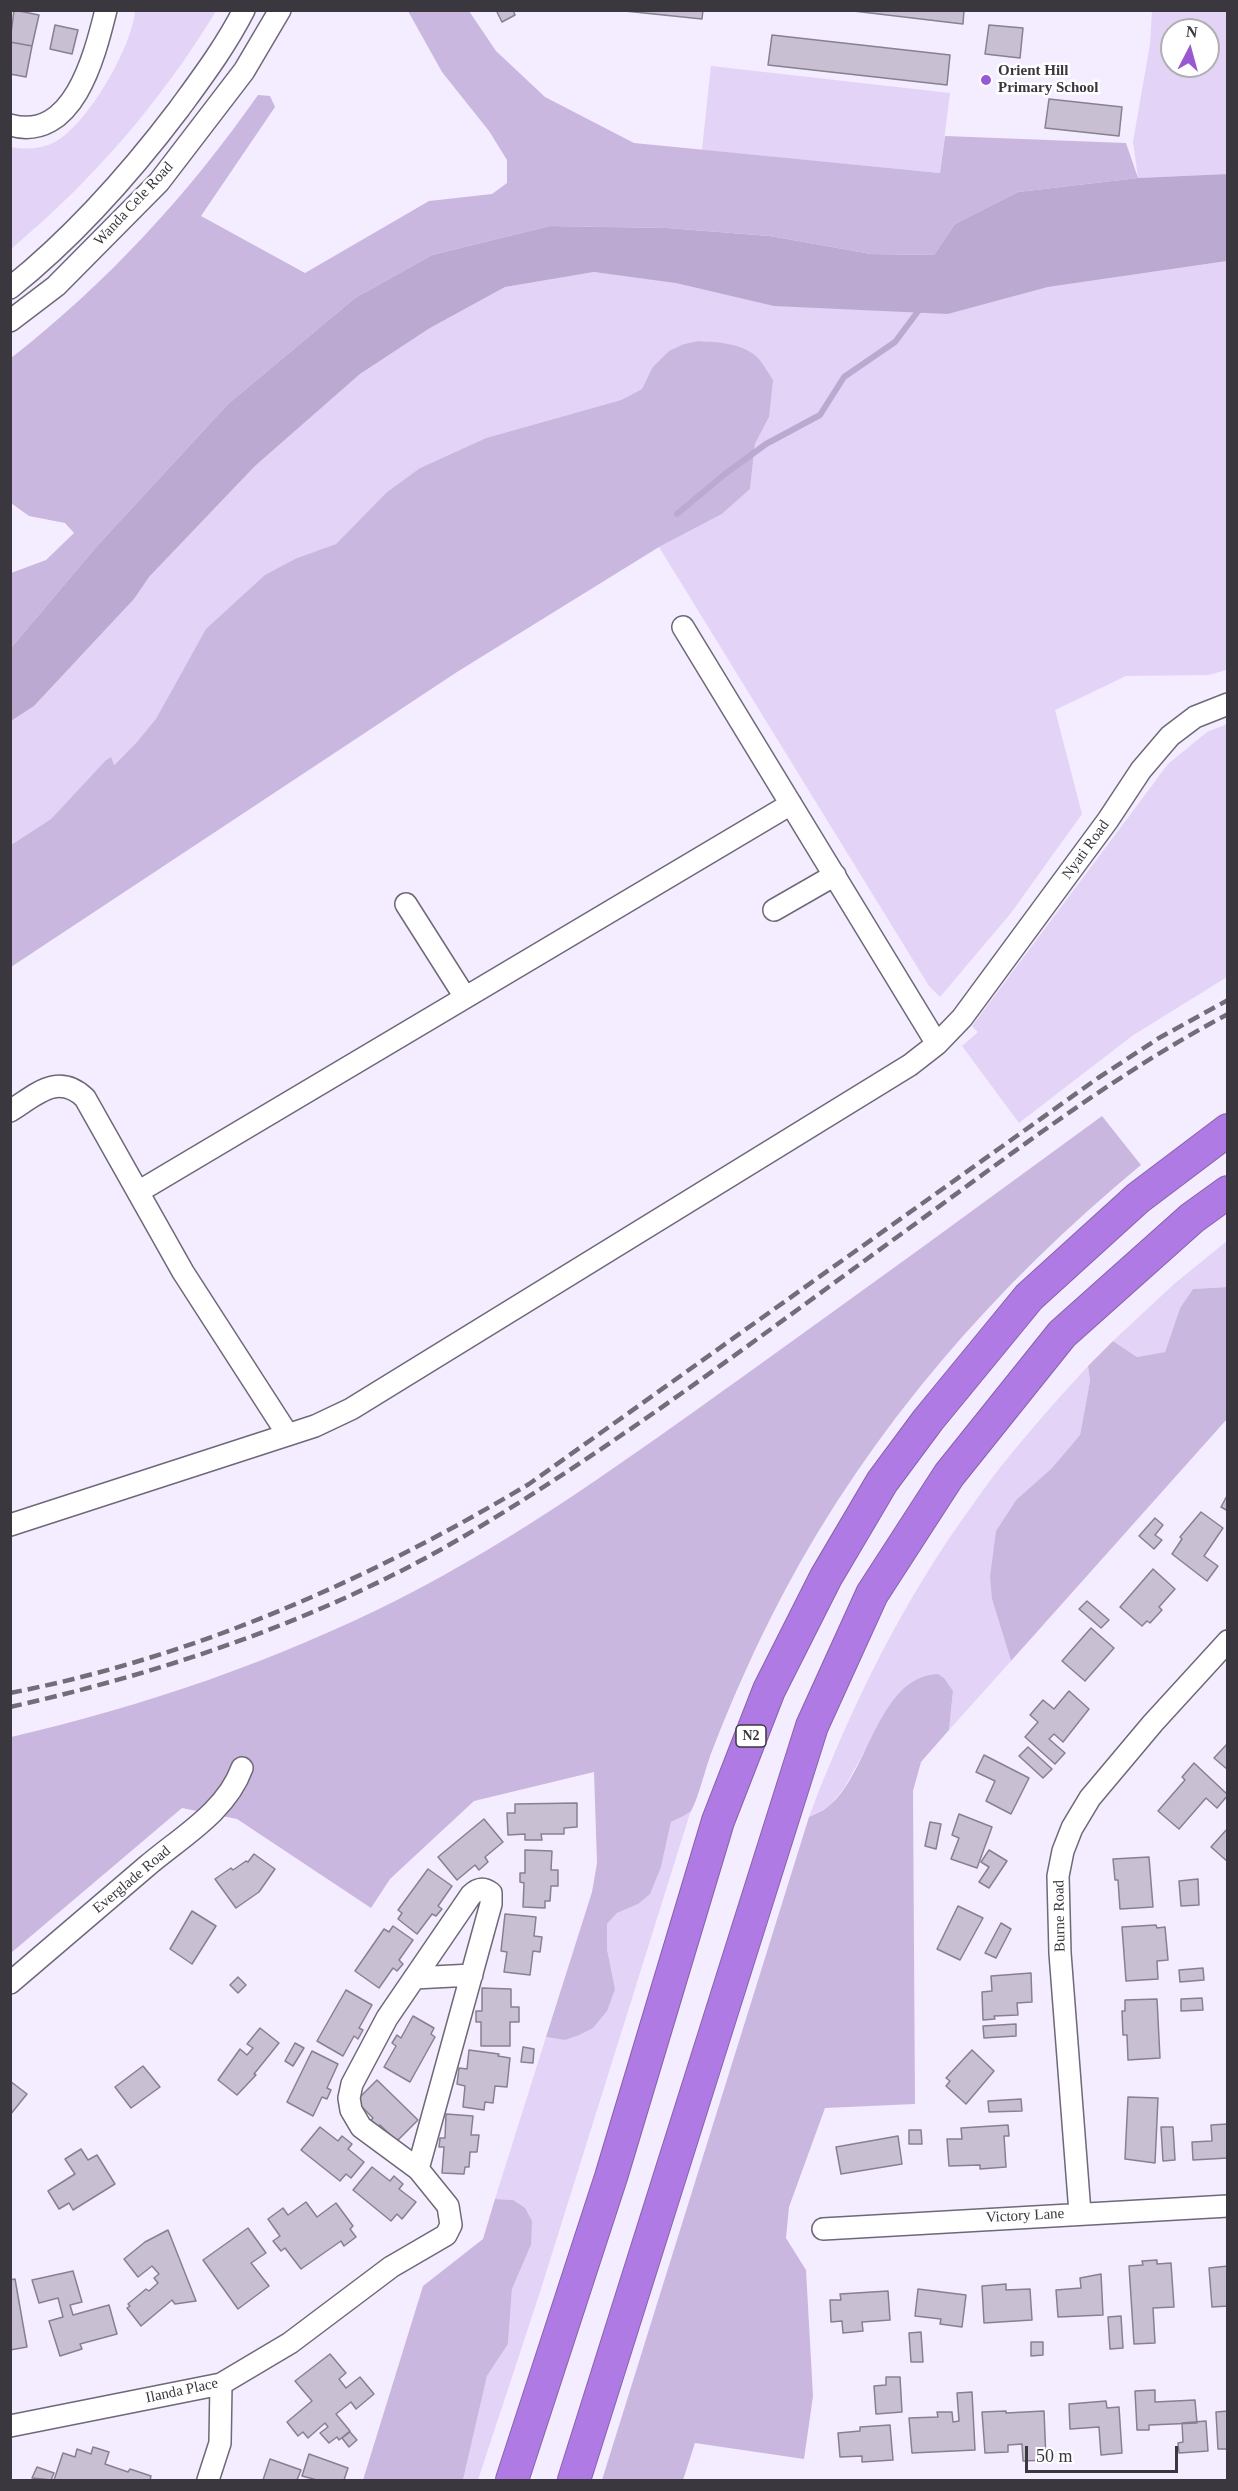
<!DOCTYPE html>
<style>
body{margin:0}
#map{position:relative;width:1238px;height:2491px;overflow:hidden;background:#f4ecff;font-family:Georgia,serif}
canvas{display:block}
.frame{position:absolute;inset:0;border:12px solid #3a373e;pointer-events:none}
.north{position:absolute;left:1160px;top:18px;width:60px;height:60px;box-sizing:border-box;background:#fff;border:2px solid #b0afb2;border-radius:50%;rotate:6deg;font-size:16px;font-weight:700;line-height:24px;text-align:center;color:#3a373e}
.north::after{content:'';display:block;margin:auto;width:21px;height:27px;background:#995ad1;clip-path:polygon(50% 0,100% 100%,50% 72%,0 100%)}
.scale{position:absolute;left:1025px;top:2446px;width:153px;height:27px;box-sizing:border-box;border:3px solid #3a373e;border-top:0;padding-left:8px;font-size:18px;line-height:21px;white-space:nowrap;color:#3a373e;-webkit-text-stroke:4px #fff;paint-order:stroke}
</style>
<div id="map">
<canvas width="1238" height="2491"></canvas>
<div class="frame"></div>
<div class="north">N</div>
<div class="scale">50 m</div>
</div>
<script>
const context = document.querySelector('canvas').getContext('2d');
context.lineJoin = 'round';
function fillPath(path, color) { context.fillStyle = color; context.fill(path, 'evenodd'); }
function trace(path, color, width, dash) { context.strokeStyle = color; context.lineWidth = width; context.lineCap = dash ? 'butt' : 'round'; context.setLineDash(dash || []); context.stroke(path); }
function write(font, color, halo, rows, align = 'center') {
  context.font = font + ' Georgia,serif'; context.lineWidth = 5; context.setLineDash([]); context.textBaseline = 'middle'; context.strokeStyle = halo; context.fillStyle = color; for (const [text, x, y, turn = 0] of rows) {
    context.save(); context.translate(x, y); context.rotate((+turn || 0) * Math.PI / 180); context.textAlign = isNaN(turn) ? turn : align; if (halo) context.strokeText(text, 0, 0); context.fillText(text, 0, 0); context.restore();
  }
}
fillPath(new Path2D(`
 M135,11h81c-55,91 -124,170 -205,238v-102c15,3 30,2 44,-5 33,-18 77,-95 80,-131z
 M1152,11h75v163l-89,4 -5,-36 17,-98zM1172,30h36v36h-36z
 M711,66l239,27 -10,80 -238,-23z
 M1227,261v409l-19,5 -82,1 -71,34 27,104 -71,99 -71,84 -11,-11 -270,-439 63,-33 28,-25 5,-45 14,-27 -48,-74 -23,-2 -14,3 -32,24 -10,21 -21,11 -135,38 -66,30 -33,24 -51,52 -39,14 -161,185 -23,22 -8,-4 -54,58 -40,26v-124l23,-15 100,-107 15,-22 106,-111 105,-92 70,-46 75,-41 89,-15 354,42 100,-27z
 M1227,724v253l-95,59 -113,87 -57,-77 16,-14 -6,-6 196,-262 39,-32z
 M1227,1241v46l-34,2 -13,19 -15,44 -28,5 -24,-16 61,-57z
 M1088,1366l2,15 -10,54 -29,34 -34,30 -25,100 19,62 -62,69 4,-39 -64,16 -45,81 -14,18 -21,11c42,-111 94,-217 165,-314 34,-49 74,-93 114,-137z
 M691,1810l-151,482 -62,188h-15l24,-104 21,-32 4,-55 19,-44 -18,-45 -18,-1 51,-162 19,3 50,-51 -8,-40v-25l10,-11 21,-9 23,-37 10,-45z`), '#e3d3f6');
fillPath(new Path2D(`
 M408,11h61l27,40 49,46 89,46 306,30 5,-37 181,7 12,35 -120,14 -63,32 -21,31 -63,-1 -101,-18 -103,-8 -117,-2 -118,29 -77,43 -127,106 -131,142 -86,102v-75l35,-13 28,-27 -9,-10 -36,-7 -18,-13v-145c95,-74 177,-163 247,-263l12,1 5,11 -74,109 104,57 124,-72 63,-7 15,-11v-23l-18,-29 -47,-59z
 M698,341c19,1 44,2 59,16 6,6 11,16 16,23l-4,37 -14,27 -5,45 -28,25 -63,33 -202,125 -446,295v-122l40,-26 54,-58 6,-4 3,8 22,-22 20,-24 50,-90 59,-54 32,-17 39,-14 51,-52 33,-24 66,-30 135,-38 21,-11 10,-21 17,-17 15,-7z
 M1102,1116l39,49c-145,120 -269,261 -358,429 -27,51 -50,103 -71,157 -5,12 -15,52 -21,60 -5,4 -14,8 -20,11l-10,45 -11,27 -12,10 -21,9 -10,11v25l8,40 -8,22 -14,17 -14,7 -14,5 -19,-3 46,-145 5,-29 -3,-91 -120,29 -84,78 -19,29 -134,-89 -55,-11 -171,145v-216c134,-31 265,-76 388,-138 122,-62 231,-142 342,-221 121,-87 241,-174 361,-262z
 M1227,1287v132l-216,242 -19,-62 -2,-22 6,-46 21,-32 34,-30 29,-34 10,-54 -2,-15 25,-25 24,16 28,-5 15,-44 13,-19z
 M938,1674l6,4 9,13 -4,39 -28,32 -8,29 2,313 -90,4 -36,99 -3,31 20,32 7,126 -9,63 -109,-16 -12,37h-81l207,-663c6,-3 14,-6 20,-11 39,-31 49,-130 109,-132z
 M495,2199l18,1 12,8 7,13 -1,24 -19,44 -4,55 -21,32 -24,104h-100l60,-194 60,-47z`), '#cab7df');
fillPath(new Path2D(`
 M1227,174v87l-179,26 -100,27 -174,-8 -98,-23 -82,-11 -89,15 -75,41 -70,46 -105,92 -106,111 -15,22 -100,107 -23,15v-73l86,-102 131,-142 127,-106 77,-43 118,-29 117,2 103,8 101,18 63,1 21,-31 63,-32 120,-14z`), '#bba9d1');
trace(new Path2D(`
 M677,514l48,-40 41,-30 54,-29 24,-38 51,-35 27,-36`), '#bba9d1', 6);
const building = new Path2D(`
 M14,10l25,5 -7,31 -22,-4z
 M496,10h17l2,5 -13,7z
 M615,10h88l-1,9z
 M845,10h119l-1,14z
 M55,25l23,5 -6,24 -22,-5z
 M989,25l34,3 -3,30 -35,-4z
 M772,35l178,20 -3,30 -179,-20z
 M10,42l22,4 -6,31 -16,-3z
 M1049,99l73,8 -3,29 -74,-8z
 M1228,1494v17l-7,-4z
 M1201,1512l22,16 -19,28 14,10 -11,15 -35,-27 10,-15 -2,-2z
 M1155,1518l8,7 -8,10 7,5 -8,9 -15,-13z
 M1153,1569l22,20 -16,18 3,3 -12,13 -3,-2 -5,5 -22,-19z
 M1087,1601l22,19 -8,8 -22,-19z
 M1091,1628l23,20 -29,33 -23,-20z
 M1069,1691l20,18 -26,33 -9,-8 -5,5 16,14 -10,11 -30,-27 13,-15 -8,-7 13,-15 11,9z
 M1228,1743v27l-14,-12z
 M1028,1747l24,22 -9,9 -24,-22z
 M984,1755l45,23 -18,36 -25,-13 9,-20 -19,-9z
 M1194,1763l34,32 -11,13 -11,-10 -27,31 -21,-18 27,-31 -3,-3z
 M577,1803v24l-13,1v6h-23l1,6h-17v-6l-17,1 -1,-22h8v-9z
 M959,1814l33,13 -15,41 -26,-9 8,-21 -7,-3z
 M484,1819l19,23 -18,15 3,5 -9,8 -4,-5 -18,15 -19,-23z
 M930,1822l11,2 -5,25 -11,-3z
 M1228,1828v34l-17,-15z
 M525,1850l27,1 -1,19h7v16h-7l-1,15h-5v7l-22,-1 1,-24 -4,-1v-9h5z
 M989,1850l18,11 -18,27 -10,-6 10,-15 -8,-5z
 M254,1854l21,15 -16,23 -23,16 -21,-29 16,-11 2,2 13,-9 2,1z
 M1149,1857l4,50 -33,2 -2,-29h-3l-2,-21z
 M428,1869l24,17 -14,20 4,3 -6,7 -4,-2 -15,20 -19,-15 4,-6 -4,-3z
 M1198,1879l1,26 -18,1 -2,-25z
 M958,1906l25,12 -23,42 -23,-11z
 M192,1911l24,15 -24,38 -22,-15z
 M505,1914l31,3 -2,19 8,1 -2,15 -7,-1 -3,24 -26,-3 3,-20 -6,-1z
 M1001,1923l10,6 -15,29 -11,-5z
 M1156,1925l1,3 8,-1 3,33 -11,1 1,18 -32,2 -4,-54z
 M393,1926l20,14 -14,20 4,4 -6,7 -4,-3 -14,20 -24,-17 29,-42 5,3z
 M1203,1968l1,12 -24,2 -1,-12z
 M1031,1973l1,29 -15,1 1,12 -24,1 1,3 -12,1 -1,-28 10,-1 -1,-15z
 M238,1977l8,8 -8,8 -8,-8z
 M482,1988l29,1v18h8v15h-9v24h-29v-24h-5v-11h6z
 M346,1990l26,15 -13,23 4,2 -5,9 -4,-3 -11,20 -26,-15z
 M1202,1998l1,12 -22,1v-12z
 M1157,1999l3,59 -32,2 -1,-25h-4l-1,-24h3v-11z
 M413,2016l21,12 -3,6 4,3 -25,45 -26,-15 12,-21 -4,-3 5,-8 4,3z
 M1016,2024v12l-32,2 -1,-12z
 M260,2028l19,15 -25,31 2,1 -19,20 -19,-15 22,-31 7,6 6,-7 -6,-4z
 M295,2043l9,5 -11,18 -8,-5z
 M523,2047l11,2 -1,14 -12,-1z
 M469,2050l30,4 -1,2 12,2 -3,29 -12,-1 -2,17 -8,-1 -1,8 -21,-3 2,-21 -8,-2 2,-16 8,1z
 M972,2050l22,21 -28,33 -20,-18 4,-5 -4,-3z
 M312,2051l26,13 -11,24 4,2 -4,9 -5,-2 -9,19 -26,-14z
 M143,2066l17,21 -29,21 -16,-21z
 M377,2080l41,40 -21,21 -17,-16 -3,3 -7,-7 3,-3 -17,-17z
 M10,2081l17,13 -17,21z
 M1128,2097l30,1 -3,65 -30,-4z
 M1021,2099l1,12 -33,1 -1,-11z
 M446,2114l27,2 -2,19h8l-2,17h-7l-1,15h-4l-1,7 -22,-1 2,-26h-5l1,-9h5z
 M1228,2124v34l-35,2 -1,-18 20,-1 -1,-16z
 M1008,2125l1,11h-5l2,31 -26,2v-4l-31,1 -2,-27h15l-1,-11z
 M320,2127l18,14 4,-5 10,8 -4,5 16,13 -13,16 -5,-4 -6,7 -39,-31z
 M1161,2127h12l2,33 -12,1z
 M909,2130h12l1,14h-13z
 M898,2136l4,28 -61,10 -5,-27z
 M81,2149l7,11 9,-5 18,29 -42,26 -4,-7 -10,6 -11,-18 27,-17 -10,-15z
 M372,2167l18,14 4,-5 9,8 -4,5 17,13 -14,17 -5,-5 -6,7 -38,-31z
 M306,2202l11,15 19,-14 17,23 -3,3 6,8 -12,9 -3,-5 -40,28 -16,-21 -4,3 -8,-10 7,-5 -12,-17 15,-11 5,7z
 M248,2228l18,25 -15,10 18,23 -31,23 -35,-49z
 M168,2230l28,71 -21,3 -3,-4 -31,26 -14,-18 3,-2 -2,-2 18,-15 3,2 9,-8 -4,-5 5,-4 -7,-8 -14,11 -14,-18 21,-17z
 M1157,2260v4l14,-1 3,44 -21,1 2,35 -21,1 -5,-78 14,-1 -1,-4z
 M1228,2266v40l-16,1 -3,-39z
 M73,2271l9,31 -12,3 3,10 36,-10 8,29 -37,10 2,5 -22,7 -11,-35 14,-4 -5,-19 -19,5 -7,-23z
 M1101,2274l2,41 -45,2 -2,-27 25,-2 -1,-10z
 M15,2279l12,68 -17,3v-70z
 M1006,2284v6l24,-1 2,31 -48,3 -2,-37z
 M918,2289l48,6 -4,32 -22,-3 1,-5 -26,-3z
 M888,2291l2,29 -28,2 1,9 -20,2 -1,-12 -11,1 -1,-22h11l-1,-6z
 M1121,2316l2,32 -13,1 -2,-32z
 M921,2332l2,30h-12l-2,-29z
 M1031,2342h12v13l-12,1z
 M330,2354l16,19 -7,6 7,9 14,-11 14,17 -18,15 -5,-7 -15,12 14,17 -11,9 -2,-3 -8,6 -9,-10 8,-6 -3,-4 -17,15 -5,-6 -5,4 -11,-14 25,-21 -17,-20z
 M886,2377h14l2,35 -26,2 -2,-28 12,-1z
 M1155,2390v12l40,-2 2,23 -48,2v5h-12l-2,-39z
 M972,2392l3,58 -63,3 -3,-35 29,-1 -1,-5h15l1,10 6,-1 -2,-28z
 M1106,2401l1,7 12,-1 3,46 -21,2 -2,-28 -29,2 -1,-25z
 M1006,2411v2l38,-2 2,49 -23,1 -1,-17 -14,1v7l-23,1 -3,-41z
 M1228,2411v38h-10l-2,-37z
 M1206,2421l2,30 -29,2 -1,-10 5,-1 -1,-19z
 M890,2425l3,35 -31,2v-6l-22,1 -2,-24 22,-2v-4z
 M350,2432l7,8 -8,7 -7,-9z
 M93,2447l16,5 -4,12 23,8 2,-3 21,7 -1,4h-96l9,-27 12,4 2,-8 14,5z
 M309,2454l39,14 -4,12h-27l-15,-4z
 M270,2459l31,11 -4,10h-34z
 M37,2467l17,6 -3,7 -19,-2z`);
fillPath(building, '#c8bfd2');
trace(building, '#888091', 1.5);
const minor = new Path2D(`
 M10,125c64,18 85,-71 96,-115
 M10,288c65,-52 119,-113 169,-179 24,-33 46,-62 65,-99
 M10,321l46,-35 103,-104 85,-111 36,-61
 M683,627l254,417
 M406,904l59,93
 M774,910l61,-35
 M10,1111c26,-16 48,-39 75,-13l98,174 105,163
 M138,1192l653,-388
 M10,1525l305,-99 36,-17 559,-344 27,-21 25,-26 146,-198 33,-50 29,-34 25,-19 33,-13
 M414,1978l58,-3
 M10,1983c46,-39 92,-78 137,-117 34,-29 79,-54 95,-98
 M1080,2213l-20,-260 -2,-77 5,-25 9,-23 18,-30 63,-75 75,-82
 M823,2229l405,-23
 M10,2426l211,-42 69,-41 101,-76 55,-32 5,-10 -3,-19 -30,-37 -57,-42 -10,-17 -2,-12 3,-14 35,-66 84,-123c6,-6 12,-8 20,-2v11l-73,265
 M208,2480l12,-37 1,-59`);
const highway = new Path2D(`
 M512,2480l99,-303 107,-356 51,-131 57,-113 56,-95 46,-62 101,-123 109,-99 90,-68
 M574,2480l238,-754 60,-132 77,-119 113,-141 130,-116 36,-26`);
trace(minor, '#6f6878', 24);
trace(highway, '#8763aa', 34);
trace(minor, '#fff', 21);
trace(highway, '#b07ae4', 32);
trace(new Path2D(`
 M10,1693c185,-36 359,-113 519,-209l569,-406 61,-40 69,-38
 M10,1707c156,-35 313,-88 451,-169 154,-91 298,-201 443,-306 105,-76 209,-157 324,-218`), '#726d78', 4.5, [12, 6]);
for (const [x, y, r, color] of [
 [986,80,6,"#995ad1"]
]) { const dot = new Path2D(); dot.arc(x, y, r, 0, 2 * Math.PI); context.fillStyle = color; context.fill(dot); trace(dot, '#fff', 2); }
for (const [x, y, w] of [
 [751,1736,30]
]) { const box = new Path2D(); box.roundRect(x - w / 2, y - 11, w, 22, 4.5); context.fillStyle = '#fff'; context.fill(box); trace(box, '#3a373e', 1.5); }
write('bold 14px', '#3a373e', null, [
 ["N2",751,1736]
]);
write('bold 15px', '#3a373e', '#fff', [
 ["Orient Hill",998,71],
 ["Primary School",998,88]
], 'left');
write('15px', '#3a373e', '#fff', [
 ["Wanda Cele Road",134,204,-47],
 ["Nyati Road",1086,850,-54],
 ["Everglade Road",132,1880,-40],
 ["Burne Road",1060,1916,-91],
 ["Victory Lane",1025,2216,-3],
 ["Ilanda Place",182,2391,-12]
]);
</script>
